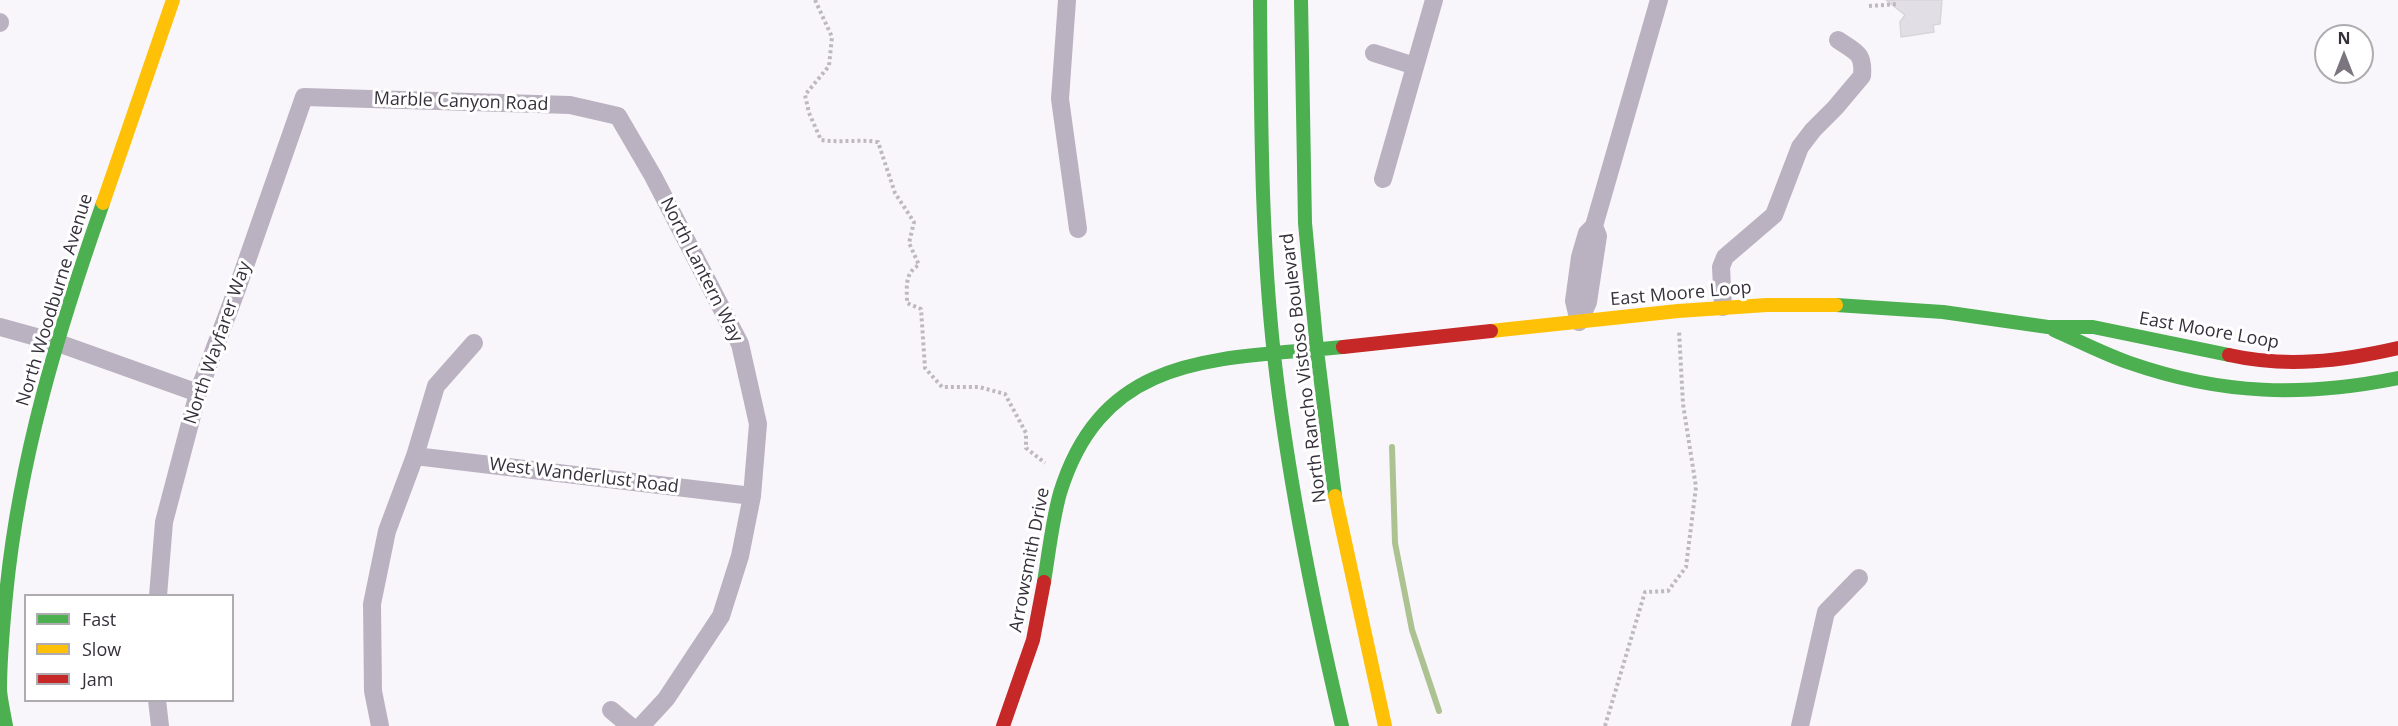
<!DOCTYPE html>
<style>
body{margin:0}
#map{position:relative;width:2398px;height:726px;overflow:hidden;background:#f9f6fb;font-family:"Open Sans",sans-serif}
canvas{display:block}
.legend{position:absolute;left:24px;top:594px;width:210px;height:108px;box-sizing:border-box;background:#fff;border:2px solid #afacb1;margin:0;padding:8px 10px;list-style:none;font-size:18px;color:#36303b}
.legend li{display:flex;align-items:center;gap:12px;height:30px}
.legend b{width:30px;border:2px solid #afacb1}
.north{position:absolute;left:2314px;top:24px;width:60px;height:60px;box-sizing:border-box;background:#fff;border:2px solid #afacb1;border-radius:50%;rotate:0deg;font-size:16px;font-weight:700;line-height:24px;text-align:center;color:#36303b}
.north::after{content:'';display:block;margin:auto;width:21px;height:27px;background:#7a757e;clip-path:polygon(50% 0,100% 100%,50% 72%,0 100%)}
</style>
<div id="map">
<canvas width="2398" height="726"></canvas>
<ul class="legend">
<li><b style="height:8px;background:#4caf50"></b>Fast</li>
<li><b style="height:8px;background:#ffc107"></b>Slow</li>
<li><b style="height:8px;background:#c62828"></b>Jam</li>
</ul>
<div class="north">N</div>
</div>
<script>
const context = document.querySelector('canvas').getContext('2d');
context.lineJoin = 'round';
function trace(path, color, width, dash) { context.strokeStyle = color; context.lineWidth = width; context.lineCap = dash ? 'butt' : 'round'; context.setLineDash(dash || []); context.stroke(path); }
function fillPath(path, color) { context.fillStyle = color; context.fill(path, 'evenodd'); }
function write(font, color, halo, rows, align = 'center') {
  context.font = font + ' "Open Sans",sans-serif'; context.lineWidth = 6; context.setLineDash([]); context.textBaseline = 'middle'; context.strokeStyle = halo; context.fillStyle = color; for (const [text, x, y, turn = 0] of rows) {
    context.save(); context.translate(x, y); context.rotate((+turn || 0) * Math.PI / 180); context.textAlign = isNaN(turn) ? turn : align; if (halo) context.strokeText(text, 0, 0); context.fillText(text, 0, 0); context.restore();
  }
}
trace(new Path2D(`
 M1392,447l3,96 17,87 27,81`), '#adc291', 6);
const building = new Path2D(`
 M1886,0h56l-2,24 -7,1 1,7 -33,5 -1,-15 5,-7z`);
fillPath(building, '#e2dee5');
trace(building, '#d8d4db', 1.5);
trace(new Path2D(`
 M815,0l17,37 -3,29 -24,29 4,18 12,27c20,3 37,-1 57,2l17,51 19,29 -5,21 10,22c-15,8 -12,23 -12,38l14,6 4,59 17,19h37l26,7 21,39v15l19,15
 M1869,6l29,-2
 M1605,726l40,-134 23,-1 18,-24 10,-80 -13,-83 -4,-74`), '#beb8c3', 4, [3, 3]);
trace(new Path2D(`
 M1067,0l-7,99 18,130
 M0,22v1
 M1374,53l41,13
 M1383,179l51,-179
 M1723,307l-2,-40 4,-10 49,-42 26,-68 13,-17 22,-22 27,-32c2,-23 -6,-24 -24,-36
 M1579,322l-5,-21 6,-44 7,-24 7,-7 65,-226
 M1579,322l9,-20 10,-66 -4,-10
 M0,327l58,16 140,50
 M415,456l337,40
 M158,596l6,-74 34,-129 40,-107 66,-189 266,8 48,11 35,60 87,168 18,80 -6,72 -12,60 -19,60 -55,83 -25,27
 M157,700l3,26
 M611,710l19,16
 M380,726l-7,-35 -1,-87 15,-73 28,-75 21,-70 38,-43
 M1800,726l26,-114 33,-34`), '#bbb2c1', 18);
trace(new Path2D(`
 M1260,0c1,118 1,237 14,355 14,125 39,248 68,371
 M1301,0l4,223 12,127 18,146
 M1836,305l107,7 105,15h45l136,28
 M2054,330c25,11 50,24 76,33 92,32 173,34 268,15
 M1044,582c5,-30 8,-60 16,-89 44,-143 160,-133 283,-146
 M6,726c-2,-12 -5,-24 -6,-36 0,-31 3,-64 6,-95 13,-136 52,-264 97,-392`), '#4caf50', 14);
trace(new Path2D(`
 M103,203l70,-203
 M1491,331l187,-20 89,-6h69
 M1335,496l50,230`), '#ffc107', 14);
trace(new Path2D(`
 M1343,347l148,-16
 M2229,355c58,13 112,6 169,-7
 M1003,726l30,-86 11,-58`), '#c62828', 14);
write('18px', '#36303b', '#fff', [
 ["Marble Canyon Road",461,102,2],
 ["North Lantern Way",701,270,63],
 ["East Moore Loop",1681,294,-5],
 ["North Woodburne Avenue",55,300,-73],
 ["East Moore Loop",2209,331,10],
 ["North Wayfarer Way",218,343,-71],
 ["North Rancho Vistoso Boulevard",1304,368,-97],
 ["West Wanderlust Road",584,476,7],
 ["Arrowsmith Drive",1030,560,-79]
]);
</script>
